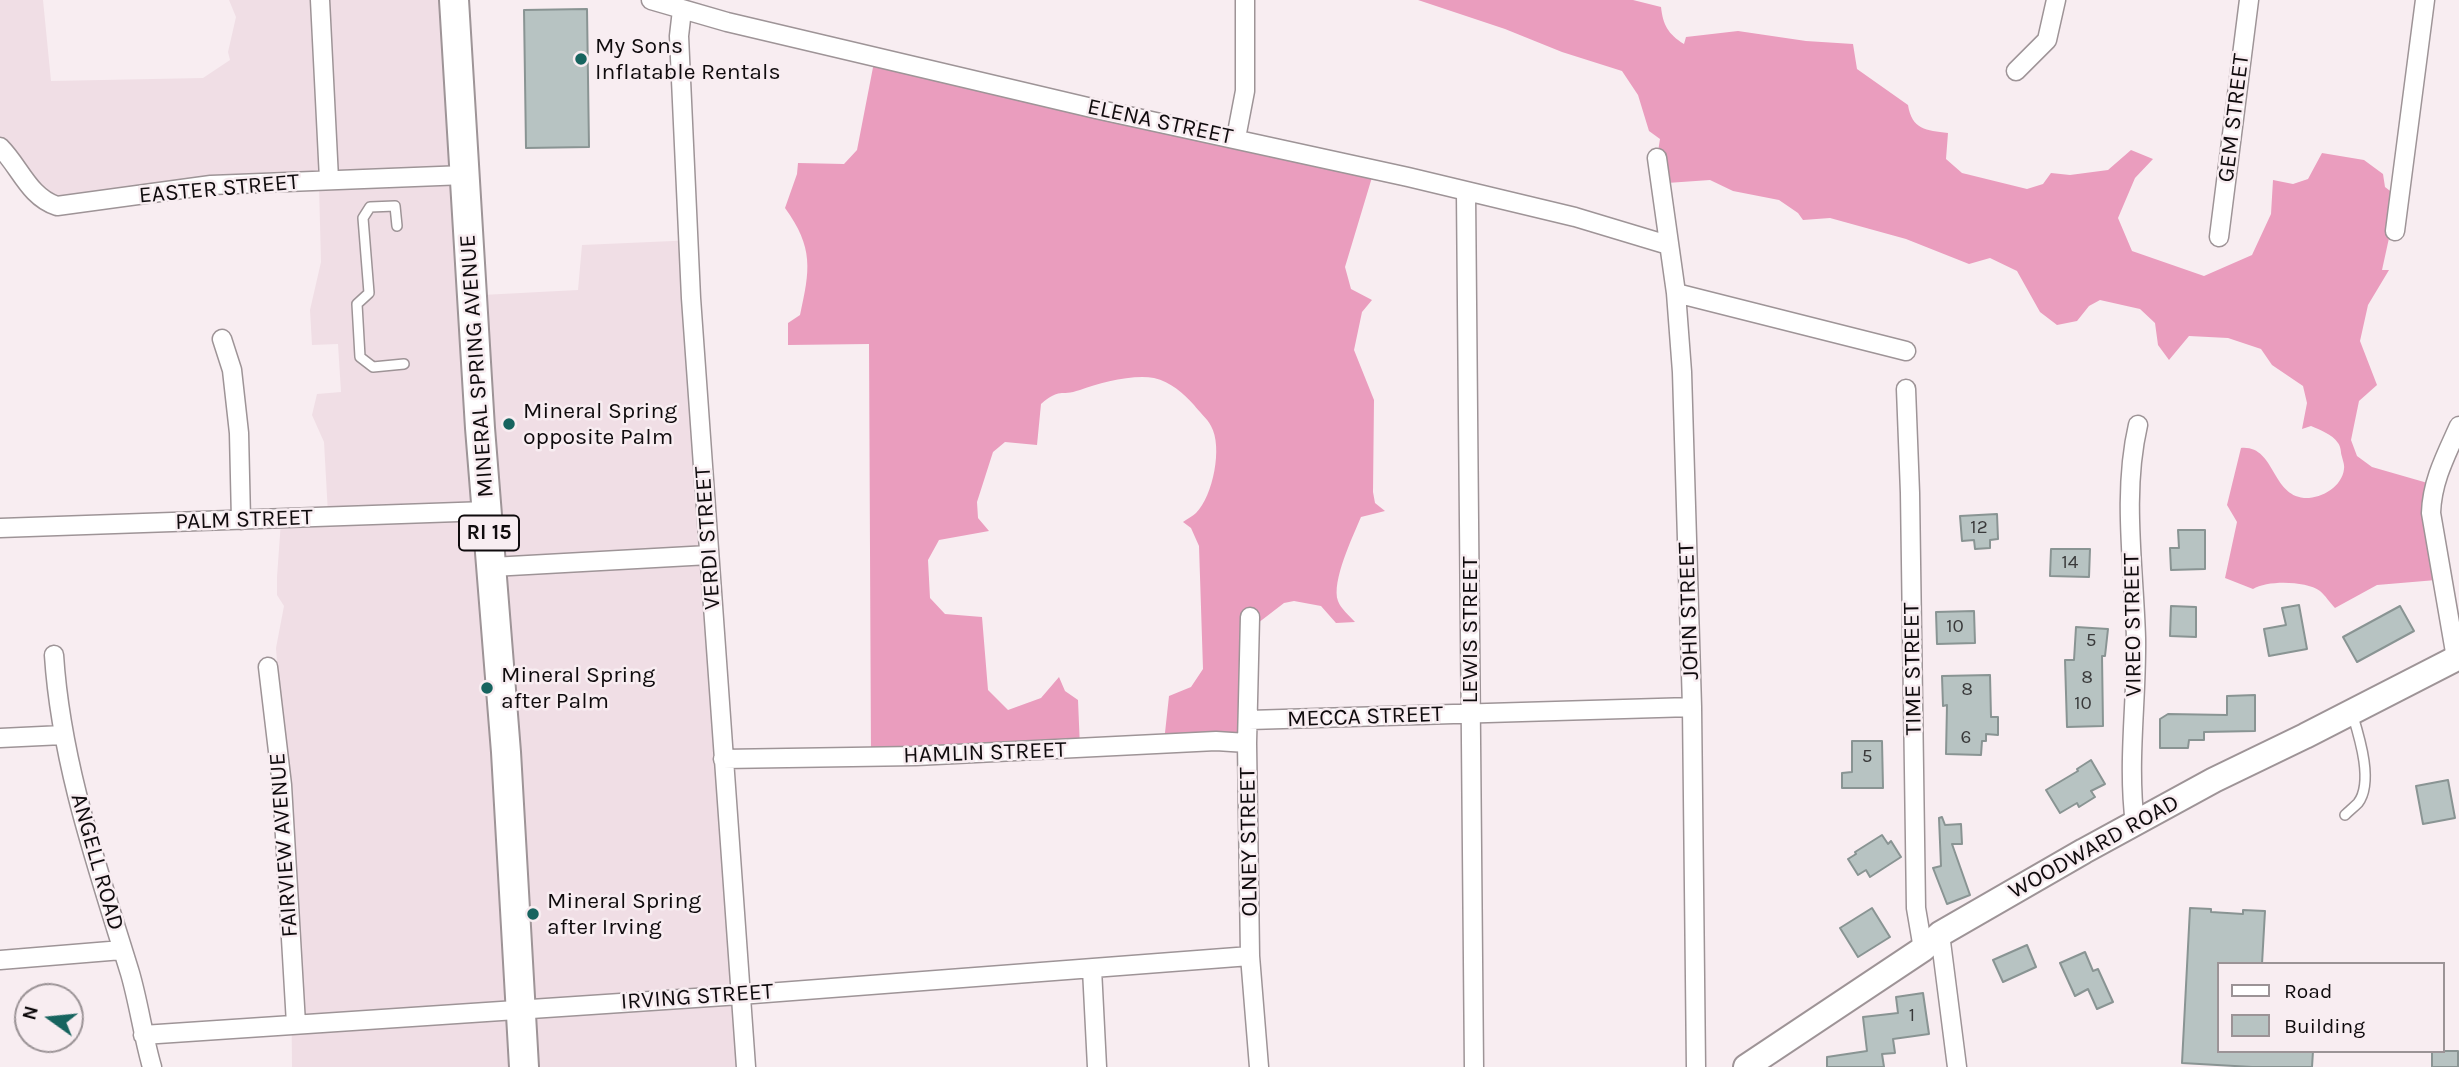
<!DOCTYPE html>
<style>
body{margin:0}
#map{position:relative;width:2459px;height:1067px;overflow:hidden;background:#f8edf1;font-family:Karla,sans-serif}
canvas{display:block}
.legend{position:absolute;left:2217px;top:962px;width:228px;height:91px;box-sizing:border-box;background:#f8edf1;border:2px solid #9b9396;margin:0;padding:9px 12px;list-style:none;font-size:21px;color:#0f0b0d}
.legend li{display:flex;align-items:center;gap:14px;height:35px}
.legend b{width:35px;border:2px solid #9b9396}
.north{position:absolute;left:14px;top:983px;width:70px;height:70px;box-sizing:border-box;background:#f8edf1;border:2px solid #9b9396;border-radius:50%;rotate:285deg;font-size:19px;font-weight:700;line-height:28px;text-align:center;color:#0f0b0d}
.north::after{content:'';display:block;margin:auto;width:24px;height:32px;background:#17645f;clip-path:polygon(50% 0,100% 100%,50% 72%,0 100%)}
</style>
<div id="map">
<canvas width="2459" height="1067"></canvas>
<ul class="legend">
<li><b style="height:9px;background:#fff"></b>Road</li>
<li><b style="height:19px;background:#b7c3c2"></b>Building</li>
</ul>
<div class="north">N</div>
</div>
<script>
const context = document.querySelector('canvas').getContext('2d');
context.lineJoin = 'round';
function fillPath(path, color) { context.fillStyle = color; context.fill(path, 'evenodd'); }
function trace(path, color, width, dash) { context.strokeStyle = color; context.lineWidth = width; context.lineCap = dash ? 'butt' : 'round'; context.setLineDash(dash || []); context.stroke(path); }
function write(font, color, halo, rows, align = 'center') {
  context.font = font + ' Karla,sans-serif'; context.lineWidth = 5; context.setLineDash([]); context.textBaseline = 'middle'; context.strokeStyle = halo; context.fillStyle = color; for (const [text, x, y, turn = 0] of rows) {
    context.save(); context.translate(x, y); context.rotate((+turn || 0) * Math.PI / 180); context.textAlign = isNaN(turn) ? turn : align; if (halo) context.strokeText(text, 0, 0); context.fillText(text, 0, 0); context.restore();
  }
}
fillPath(new Path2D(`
 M0,0h43l8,81 152,-3 27,-18 -2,-8 8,-35 -7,-17h236l17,295 96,-5 4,-45 114,-5 51,827h-455l-2,-218 -14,-201 8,-42 -7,-11v-18l4,-56 47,-7 -4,-72 -12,-27 5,-21 24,-2 -3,-48 -26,1 -2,-35 11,-48 -2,-76 -276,15 -43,-54z`), '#f0dee5');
fillPath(new Path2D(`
 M1418,0h215l28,7c2,18 7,27 23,37l2,-7 52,-6 68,10 47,3 4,25 51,36c4,25 18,25 40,28l-2,26 16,14 65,16 16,-5 8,-11 19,2 38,-5 23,-20 22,9 -18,19 -17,40 14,33 72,25 48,-21 19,-41 2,-34 20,4 15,-5 14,-26 42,7 19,14 2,13 13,10 -16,73h7l-21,35 -8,36 17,44 -18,16 -8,39 6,16 15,11 66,19 10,93 -71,6 -42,23c-5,-5 -10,-13 -15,-17 -14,-10 -52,-11 -67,-2l-28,-11 12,-56 -10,-17 14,-57c34,-3 30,47 63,50 17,1 38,-11 40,-29 1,-4 -2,-11 -3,-16 0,-2 -1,-8 -3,-10 -6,-9 -18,-13 -27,-17l-9,3 5,-26 -4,-17 -31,-21 -11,-16 -33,-11 -39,-2 -20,24 -11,-15 -3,-22 -15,-14 -40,-9 -11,6 -12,15 -20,4 -17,-13 -23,-41 -27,-13 -21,6 -63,-25 -76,-21 -27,2 -5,-7 -19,-13 -46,-9 -23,-11 -43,3 -10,-25 3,-19 -11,-8 -11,-36 -16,-24 -60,-19 -57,-23z
 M875,57l498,117 -28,93 6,22 21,11 -10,12 -8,38 20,50 -1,92 2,11 10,8 -24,6c-8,19 -30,65 -23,84 3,8 11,14 17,21l-19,1 -15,-17 -27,-5 -10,2 -26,20 -6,120 -88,-1 5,-46 22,-9 12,-18 -4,-123 -8,-18 -8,-6c4,-3 10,-6 13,-9 17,-17 27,-66 15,-87 -4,-8 -12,-14 -17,-21 -11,-12 -23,-23 -40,-27 -21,-4 -55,5 -74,12 -21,7 -19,-3 -39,14l-4,41 -32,-3 -12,10 -16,50 1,16 11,13 -50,9 -11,20 2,38 15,16 37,3 6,73 20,20 33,-12 18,-21 6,14 13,9 2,48 -125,15 -80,-1 -4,-5 -2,-413 -81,1v-22l12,-8c10,-45 14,-67 -15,-107l12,-34 1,-11 46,1 13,-14z`), '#ea9dbe');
const building = new Path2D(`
 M587,9l2,138 -63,1 -2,-138z
 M1997,514l1,25 -8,1v8l-15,1 -1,-9 -12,1 -2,-25z
 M2178,530h27v39l-34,1 -1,-22h9z
 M2051,549h39l-1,28 -39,-1z
 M2299,605l8,44 -38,7 -5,-27 22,-4 -4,-17z
 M2171,606l25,1v30l-26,-1z
 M2400,606l14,25 -57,31 -14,-25z
 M1974,611l1,32 -38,1 -1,-32z
 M2076,627l32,2 -3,27h-3l1,70 -36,1 -2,-67h9z
 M1990,675l1,42h7v18l-12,-1v7h-4l-1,14 -35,-1 1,-49 -4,1 -1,-30z
 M2255,695v36l-51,1v8h-15l-1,8h-28v-29l8,-5 59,1v-19z
 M1852,741h30l1,47h-41v-15l10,-1z
 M2091,760l14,24 -14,7 4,6 -16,10 -2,-4 -17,10 -14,-23 32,-19 -1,-2z
 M2448,780l7,38 -32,6 -7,-38z
 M1942,817l3,8 16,-1 1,20h-10l18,51 -23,9 -14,-36 8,-2 -2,-48z
 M1882,835l6,9 3,-3 10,16 -31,20 -4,-7 -8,5 -10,-16 8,-5 -1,-2z
 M1872,908l18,29 -32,20 -18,-29z
 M2190,908l21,1v3l32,2v-4l22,1 -3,53h-43v87h94l-1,16h-60l-70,-4z
 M2027,945l9,22 -33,15 -10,-22z
 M2085,952l8,19 5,-2 15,33 -16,7 -9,-20 -13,7 -15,-33z
 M1923,993l6,41 -36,5 2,14 -13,1 2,13h-57v-10l40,-6 -4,-34 35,-4 -2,-16z
 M2432,1051h26v16h-26z`);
fillPath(building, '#b7c3c2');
trace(building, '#899493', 2);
const lane = new Path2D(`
 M397,226l-2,-20 -25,1 -7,11 6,75 -12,11 3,53 13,10 31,-3
 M2345,815c4,-4 9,-8 13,-12 16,-21 1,-67 -6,-90`);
const street = new Path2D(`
 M320,0l9,179
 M651,0l76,22 369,87 312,68 167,40 93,28
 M682,10l-3,26 12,262 55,769
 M2016,71l31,-31 9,-40
 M1236,138l9,-47v-91
 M0,147c20,20 29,50 57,59l154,-21 254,-10
 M1657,158l19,135 6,79 10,335 4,360
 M1466,193l8,874
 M2395,231l30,-231
 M2219,237l30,-237
 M1676,293l230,58
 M222,339l10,31 7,63 2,87
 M1906,389l4,104 6,415 7,41
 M0,528l487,-17
 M492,567l217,-12
 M1250,617l-3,126 3,213 9,111
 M54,655c7,109 44,214 76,318 9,31 13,63 22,94
 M2456,658l-25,-145c1,-32 15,-58 28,-87
 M268,667l14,118 14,239
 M1249,720l443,-13
 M0,738l63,-3
 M723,759l193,-3 300,-15 31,2
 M2135,824c-8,-62 2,-124 1,-186 -2,-70 -14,-144 2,-213
 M1940,934l17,133
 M0,960l122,-10
 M1092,969l5,98
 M143,1035l597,-40 510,-39`);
const secondary = new Path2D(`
 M1746,1067l177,-118 17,-15 144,-83 130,-71 91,-44 154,-79`);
const primary = new Path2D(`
 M454,0l26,428 26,324 18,315`);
trace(lane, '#9e9497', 12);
trace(street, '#9e9497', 21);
trace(secondary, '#9e9497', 28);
trace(primary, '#9e9497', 32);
trace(lane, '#fff', 9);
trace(street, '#fff', 18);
trace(secondary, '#fff', 24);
trace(primary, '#fff', 28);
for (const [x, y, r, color] of [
 [581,59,7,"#17645f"],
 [509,424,7,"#17645f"],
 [487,688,7,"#17645f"],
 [533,914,7,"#17645f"]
]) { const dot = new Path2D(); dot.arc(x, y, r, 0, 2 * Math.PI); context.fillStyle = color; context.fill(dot); trace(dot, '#f8edf1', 2.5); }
write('19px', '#39393a', null, [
 ["12",1979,528],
 ["14",2070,563],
 ["10",1955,627],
 ["5",2091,641],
 ["8",2087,678],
 ["8",1967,690],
 ["10",2083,704],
 ["6",1966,738],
 ["5",1867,757],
 ["1",1912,1016]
]);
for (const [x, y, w] of [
 [489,533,60]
]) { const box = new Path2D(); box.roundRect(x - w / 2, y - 17.5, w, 35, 5); context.fillStyle = '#f8edf1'; context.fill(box); trace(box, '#0f0b0d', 2); }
write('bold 21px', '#0f0b0d', null, [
 ["RI 15",489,533]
]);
write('23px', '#0f0b0d', '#f8edf1', [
 ["My Sons",595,46],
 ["Inflatable Rentals",595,72],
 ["Mineral Spring",523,411],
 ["opposite Palm",523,437],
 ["Mineral Spring",501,675],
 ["after Palm",501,701],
 ["Mineral Spring",547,901],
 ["after Irving",547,927]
], 'left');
write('23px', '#0f0b0d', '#f8edf1', [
 ["GEM STREET",2234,118,-83],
 ["ELENA STREET",1160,122,12],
 ["EASTER STREET",219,189,-5],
 ["MINERAL SPRING AVENUE",477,366,-94],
 ["PALM STREET",244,520,-2],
 ["VERDI STREET",708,538,-94],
 ["JOHN STREET",1689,611,-92],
 ["VIREO STREET",2133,625,-91],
 ["LEWIS STREET",1470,630,-90],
 ["TIME STREET",1913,669,-91],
 ["MECCA STREET",1365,717,-2],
 ["HAMLIN STREET",985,753,-2],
 ["OLNEY STREET",1249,842,-91],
 ["FAIRVIEW AVENUE",284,845,-94],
 ["WOODWARD ROAD",2094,847,-29],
 ["ANGELL ROAD",97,862,74],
 ["IRVING STREET",697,997,-4]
]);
</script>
